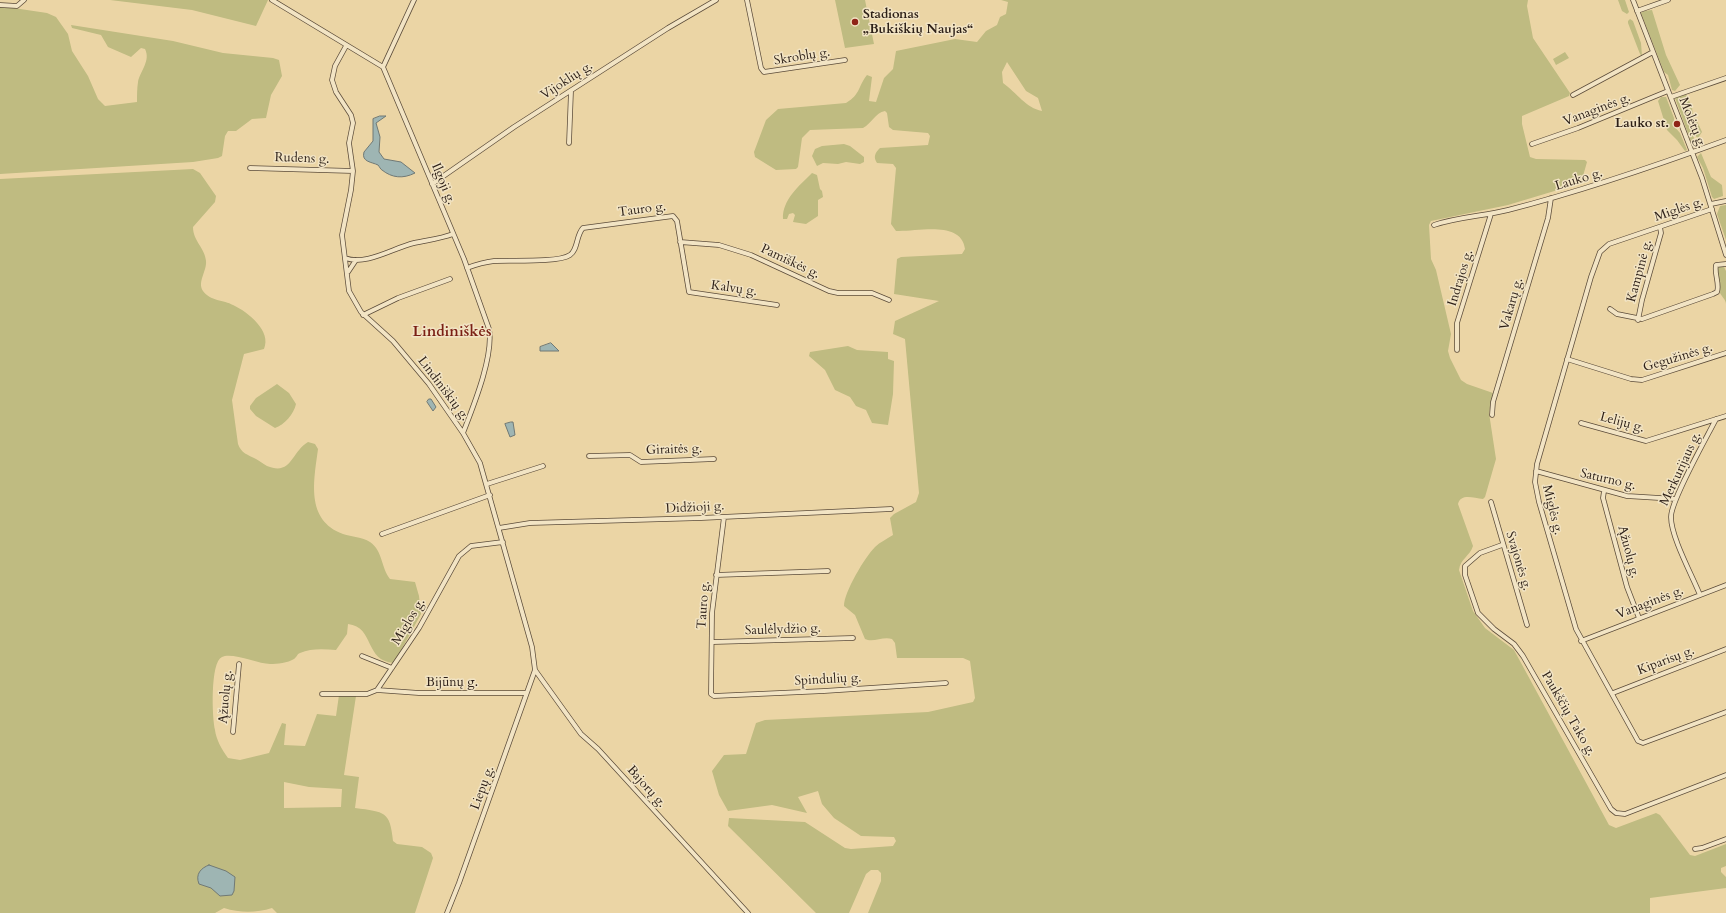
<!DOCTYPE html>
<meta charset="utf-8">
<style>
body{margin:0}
canvas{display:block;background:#ebd5a5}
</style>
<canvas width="1726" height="913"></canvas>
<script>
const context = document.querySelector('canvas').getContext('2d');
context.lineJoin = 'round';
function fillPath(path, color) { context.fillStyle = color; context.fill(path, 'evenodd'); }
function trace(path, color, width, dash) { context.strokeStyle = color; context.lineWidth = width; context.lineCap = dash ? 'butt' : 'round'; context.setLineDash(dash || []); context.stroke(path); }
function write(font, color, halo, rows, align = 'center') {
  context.font = font + ' Cardo,serif'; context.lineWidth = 3; context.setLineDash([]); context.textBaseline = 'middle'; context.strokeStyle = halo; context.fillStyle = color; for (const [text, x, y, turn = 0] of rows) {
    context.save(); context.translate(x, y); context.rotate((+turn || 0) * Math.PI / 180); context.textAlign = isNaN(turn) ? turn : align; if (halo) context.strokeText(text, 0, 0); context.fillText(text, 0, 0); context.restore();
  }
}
fillPath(new Path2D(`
 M110,0h158l-12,26 -64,-16z
 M835,0h30l9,44 -29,4z
 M1001,0h527l-1,6 6,32 37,55 -1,3 -47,20v8l8,33 6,2 49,1 2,2 -6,21 -73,22 -77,16 -2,4 2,34 5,11 15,64 -3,17 2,7 11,22 6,4 26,9 -4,20 7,46 -11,38 -2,2c-10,-1 -22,-6 -25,5l15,42c-3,10 -13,13 -14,24l14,41 12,17 29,22 95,175 7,3 40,-15 4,2 30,40 5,1 31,-12v22l-5,2v4l5,5v11l-76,10v15h-782l13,-32v-8l-3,-3h-7l-5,4 -17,39h-33l-88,-87 1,-8 76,4 40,26 6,1 42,-3 3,-5 -2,-4 -33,-1 -27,-18 -12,-14 -4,-13 -20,6 9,16 -35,-8 -44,6 -9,-16 -7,-24 12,-16 22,-1 10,-31 9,-3 163,-8 45,-10 2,-4 -5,-37 -7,-3h-66l-2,-15 -3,-4c-9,-3 -19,4 -27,0l-10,-24 -11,-9c0,-14 21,-49 31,-59 5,-5 12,-8 18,-12l-3,-17 4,-4 22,-12 3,-9 -14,-154 -12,-5 2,-13 44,-20 -45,-7 3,-35 4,-2 61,-3 3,-5c-4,-29 -47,-17 -69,-18l-5,-7 5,-56 -3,-4 -16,-1c-4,-6 -2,-10 3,-15l48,-3 2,-9 -2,-3 -35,-3 -4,-3 -2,-14 -2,-2c-10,2 -13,12 -22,17l-53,2 -8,8 -4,29 -2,2 -20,1 -21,-13 -1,-5 12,-32 12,-11 68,-6c15,-9 12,-17 21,-28l5,2 -3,24 7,1 8,-24 9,-9 3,-18 59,-12 22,3 9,-11 11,-6 3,-8 6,-3 2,-12zM1007,62l19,29 12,7 4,13c-16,-3 -25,-18 -39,-28l-1,-11z
 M1618,0h7l4,12 -2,2 -5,-3z
 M0,6l47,7 9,4 12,17 4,17 16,25 10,23 7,7 32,-4c0,-7 0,-14 1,-20 2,-11 13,-21 7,-33l-4,-1 -10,9 -23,-10 -7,-12 -29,-7 -1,-3 102,16 50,12 50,5 6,2 3,16 -11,19 -5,23 -14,1 -16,12h-8l-3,5 -3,20 -4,2 -25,4 -193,12z
 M1652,10l14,45 14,30 -5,6 -3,-1 -4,-15 -4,-3 -23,-59 3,-2z
 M1630,19l3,2 8,22 1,13 -2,-2 -12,-31v-2z
 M1565,52l4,6 -13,7 -3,-6z
 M1686,94l6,13 1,10 4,4 5,11 -4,6 -6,-5 2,5 -3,4 -16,-44z
 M1661,97h5l8,21v8l6,7 7,17 -2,1 -8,-11 -10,-10 -9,-29z
 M844,144l6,2 14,11v5l-4,2 -14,-2 -8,2 -15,-1 -6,3 -5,-10 3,-7 7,-3z
 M1701,153l10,24 11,8 1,11 -9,3 -2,-2 -9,-29 -6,-11z
 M193,169l7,4 16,23 -1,6 -22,25c0,14 12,21 13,34 1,10 -9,21 -3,30 7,10 21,9 30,14 15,7 39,26 31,44l-20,5 -12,46 6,44c3,9 10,11 18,15 4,2 7,5 11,7 25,10 24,-14 41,-24l7,2 3,5c-4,31 -13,71 25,85 9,3 19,3 27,8 13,9 11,26 20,37l25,3 4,14 2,18 -27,49c-30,-2 -19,-36 -46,-39l-1,10 -11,16c-12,-1 -25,-2 -36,3 -3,1 -3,4 -6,6 -6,4 -17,5 -24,5 -12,0 -38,-12 -48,-7 -12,5 -10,61 -7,73 1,9 7,20 13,28l12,2 29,-7 13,-30 4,1 -2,21 21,1 12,-32 19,2 3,-21 17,1 -12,79 15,2 -4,31c30,4 35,3 38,33l4,3 25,3 9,6 2,5 -18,55h-138l-5,-5c-16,5 -32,5 -48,0l-9,5h-215v-734zM284,782l25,5 33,2 -1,18 -57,1z
 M812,173l5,2 3,14 2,2 1,6 -5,3v16l-12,8 -13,-2 2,-7 -2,-2 -4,1 -2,5h-4c-1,-19 16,-33 29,-46z
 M1726,205v35l-9,-26 3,-8z
 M1719,266l5,1 2,4v33c0,-4 -4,-7 -6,-11 -2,-6 -5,-21 -1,-27z
 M848,346l9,4 31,2v7l6,2 -1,33 -5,31 -16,-2 -6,-13 -10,-4 -6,-9 -15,-7 -10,-20 -16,-14 1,-4z
 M277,384l12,9 7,11c-2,10 -12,21 -21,24l-19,-12 -6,-7v-3l6,-8z`), '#bfbb81');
const water = new Path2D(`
 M380,116h6l-10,7 4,14 -1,15 5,7 17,3 14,11c-12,6 -23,5 -33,-3 -1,0 -3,-4 -4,-5 -6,-3 -17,-3 -14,-13l9,-11v-22z
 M551,343l8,8h-19v-4z
 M429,399h2l5,8 -3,4 -6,-9z
 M511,422h2l2,13 -5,2 -5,-13z
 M209,865l17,6 9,6 -1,14 -2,4 -12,1 -9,-8 -12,-4c-4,-10 2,-16 10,-19z`);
fillPath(water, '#9eb5b3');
trace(water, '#707975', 1);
const minor = new Path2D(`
 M272,0l111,67 81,192 25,70c5,27 -16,78 -26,104
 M747,0l14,68 3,4 81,-12
 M1633,0l69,178 24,77
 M0,5l17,1 7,-6
 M1637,11l31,-11
 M346,46l-11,20 -3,14 4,12 15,23 2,8 -4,20 4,28 -2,19 -9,45 7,56 12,21 32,29 36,43 34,49 17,30 52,184 3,23 46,64 17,15 150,164
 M383,67l31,-67
 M1573,95l80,-43
 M1671,97l55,-19
 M569,143l2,-52
 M1532,144l46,-16 90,-37
 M250,168l103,3
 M432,184l82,-57 154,-99 48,-28
 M1711,204l15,-3
 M1712,209l-103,35 -9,8 -9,25 -54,187 -2,18 4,20 37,127 62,112 5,2 83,-31
 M1434,225c24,-8 50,-9 74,-15 74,-19 147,-44 218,-70
 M680,242l39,3 32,10 78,36 9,2h34l17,7
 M345,258c21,8 48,-10 69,-15 13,-3 26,-4 39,-9
 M467,268c8,-3 18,-6 27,-7 16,-1 64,2 76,-6 8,-5 6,-20 13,-27l90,-12 4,5 12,71 88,13
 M348,272l8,-12
 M1610,309l7,5 25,5 71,-25 4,-2c3,-8 -3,-18 -1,-27l10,-1
 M363,315l35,-17 52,-19
 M1638,320l4,-20 19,-67 -1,-6
 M1457,350v-27l34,-109
 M1567,359l64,20 11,1 84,-27
 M1492,415l1,-13 55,-184 3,-20
 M1581,423l65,18 80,-25
 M589,456l41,-1 11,7 73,-3
 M1536,471l91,25 49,3
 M487,484l56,-18
 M1604,491l-1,7 24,89 12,31
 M1491,502l36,123
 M724,517l-12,96 -1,81 3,2 110,-5 122,-8
 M499,528l31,-5 171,-5 190,-9
 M382,534l108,-39
 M1502,545l-22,8 -15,13v9l13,38 16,16 20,15 9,12 88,153 5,4 9,1 101,-39
 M716,575l112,-4
 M1700,595c-8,-20 -29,-58 -29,-78 0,-17 36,-80 45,-98
 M1581,641l145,-56
 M713,642l140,-4
 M362,656l30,12
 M377,690l42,3h107
 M1613,693l113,-44
 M322,694h45l10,-4 42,-62 40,-72 12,-10 32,-4
 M233,732l6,-68
 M1695,849l7,-1 24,-9
 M447,913l12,-30 76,-213`);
trace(minor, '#5c4c3a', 5.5);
trace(minor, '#f2e4c4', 4);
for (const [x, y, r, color] of [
 [855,22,4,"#8f2418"],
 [1677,124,4,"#8f2418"]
]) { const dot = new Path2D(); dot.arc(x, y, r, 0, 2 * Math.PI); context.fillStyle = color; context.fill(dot); trace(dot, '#f2e4c4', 1.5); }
write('bold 13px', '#2c1f17', '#f2e4c4', [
 ["Stadionas",863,15],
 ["„Bukiškių Naujas“",863,30],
 ["Lauko st.",1669,124,"right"]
], 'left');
write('13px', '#2c1f17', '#f2e4c4', [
 ["Skroblų g.",802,57,-9],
 ["Vijoklių g.",567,81,-33],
 ["Vanaginės g.",1597,110,-21],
 ["Molėtų g.",1692,123,68],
 ["Rudens g.",302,159,2],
 ["Lauko g.",1579,180,-17],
 ["Ilgoji g.",443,184,67],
 ["Tauro g.",642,210,-7],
 ["Miglės g.",1679,210,-19],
 ["Pamiškės g.",790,262,25],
 ["Kampinė g.",1640,271,-75],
 ["Indrajos g.",1461,278,-73],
 ["Kalvų g.",734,289,8],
 ["Vakarų g.",1512,304,-74],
 ["Gegužinės g.",1678,358,-17],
 ["Lindiniškių g.",443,389,53],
 ["Lelijų g.",1622,423,15],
 ["Giraitės g.",674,450,-2],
 ["Merkurijaus g.",1681,469,-65],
 ["Saturno g.",1608,480,13],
 ["Didžioji g.",695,508,-3],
 ["Miglės g.",1552,510,76],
 ["Ąžuolų g.",1628,552,75],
 ["Svajonės g.",1518,561,73],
 ["Vanaginės g.",1650,603,-21],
 ["Tauro g.",704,605,-86],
 ["Miglos g.",409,622,-59],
 ["Saulėlydžio g.",783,630,-2],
 ["Kiparisų g.",1666,661,-21],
 ["Spindulių g.",828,680,-3],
 ["Bijūnų g.",452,683],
 ["Ąžuolų g.",226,697,-85],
 ["Paukščių Tako g.",1568,714,60],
 ["Bajorų g.",646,787,48],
 ["Liepų g.",483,788,-70]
]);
write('bold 15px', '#7a1f14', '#f2e4c4', [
 ["Lindiniškės",452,333]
]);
</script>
